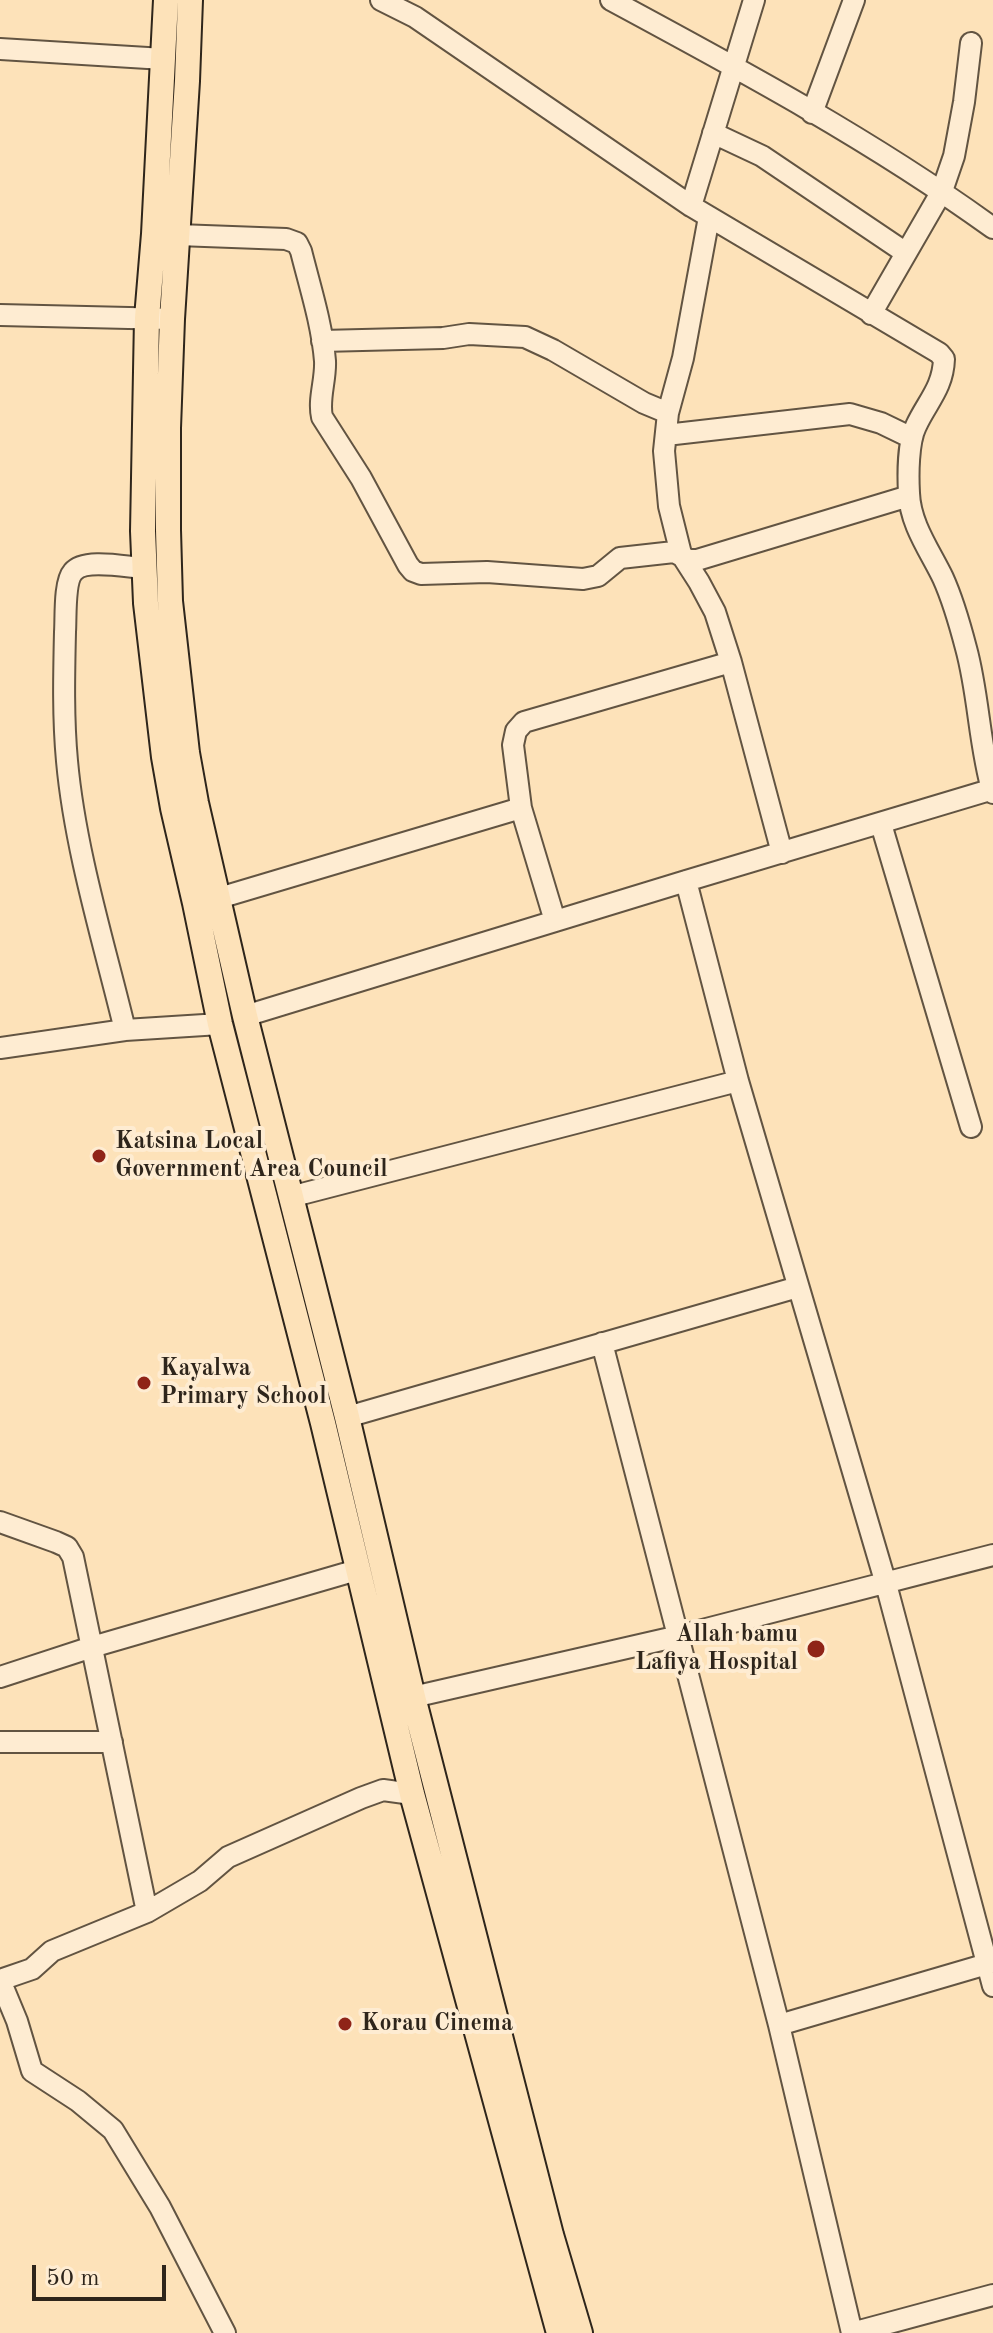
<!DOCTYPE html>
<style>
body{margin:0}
#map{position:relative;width:993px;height:2333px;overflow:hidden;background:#fde2b9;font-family:"Old Standard TT",serif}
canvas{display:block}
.scale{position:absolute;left:32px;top:2265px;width:134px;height:36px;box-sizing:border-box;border:4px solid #2e251b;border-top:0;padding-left:10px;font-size:24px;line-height:28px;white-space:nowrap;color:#2e251b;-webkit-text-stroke:6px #feecd2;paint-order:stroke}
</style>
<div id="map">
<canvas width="993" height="2333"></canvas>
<div class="scale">50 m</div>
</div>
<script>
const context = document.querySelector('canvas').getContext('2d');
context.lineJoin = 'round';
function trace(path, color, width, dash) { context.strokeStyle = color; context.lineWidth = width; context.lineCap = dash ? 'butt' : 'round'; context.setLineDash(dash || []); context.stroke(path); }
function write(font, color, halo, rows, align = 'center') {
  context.font = font + ' "Old Standard TT",serif'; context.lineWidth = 8; context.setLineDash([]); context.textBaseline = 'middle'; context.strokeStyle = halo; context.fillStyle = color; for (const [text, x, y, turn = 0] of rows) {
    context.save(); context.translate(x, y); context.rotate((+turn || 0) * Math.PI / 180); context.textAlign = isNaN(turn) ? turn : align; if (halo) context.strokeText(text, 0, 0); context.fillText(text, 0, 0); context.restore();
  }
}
const minor = new Path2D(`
 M381,0l34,17 276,189 248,147 5,6c-1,29 -17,43 -28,67 -8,16 -8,49 -7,67 1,31 21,58 34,85 10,22 17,47 23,70 13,47 13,98 27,145
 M611,0c130,70 262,141 382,228
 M0,49l164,10
 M812,113l42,-113
 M713,133l49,23 144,97
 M691,206l63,-206
 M709,217l-26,141 -15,55 -4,38 5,55 12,48 18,28 16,30 16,50 51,191
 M178,235l108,4 11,4 4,8c9,36 21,73 24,110 1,19 -7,38 -3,56l39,61 47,87 5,6 8,3 66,-2 96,7 15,-3 22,-18 54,-6 15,8h8l212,-64
 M871,314l71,-123 12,-35 10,-54 7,-59
 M0,315l172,4
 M322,341l121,-3 26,-4 56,3 28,13 91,53 24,10
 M666,435l184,-21 31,9 31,15
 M881,824l90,303
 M686,881l52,200 148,503 107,402
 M219,898l302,-90
 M555,921l-34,-113 -8,-63 3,-14 8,-9 207,-60
 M245,1016l441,-135 307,-92
 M125,1030c-21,-87 -50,-180 -58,-269 -4,-43 -3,-86 -2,-129 1,-14 -1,-50 8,-60 11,-14 53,-5 70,-4
 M0,1048l125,-18 95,-6
 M290,1197l448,-116
 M602,1343l177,682 73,308 141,-38
 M347,1417l451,-130
 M0,1522l56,20 11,5 6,10 74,355
 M0,1677l92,-30 265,-77
 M413,1697l266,-61 314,-81
 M0,1742h112
 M0,1980l32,-11 20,-18 95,-39 53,-31 28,-24 133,-59 22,-8 29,4
 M0,1980l17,41 15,50 46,30 35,29 47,77 65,126
 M779,2025l208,-61`);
const major = new Path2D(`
 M166,0l-12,234 -7,84 -4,213 3,72 18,154 9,51 22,95 25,121 103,399 89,371 147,539
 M190,0l-3,81 -15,238 -4,109v102l2,71 17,152 9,50 49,213 102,401 66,280 138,538 29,98`);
trace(minor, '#625442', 24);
trace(major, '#2e251b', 28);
trace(minor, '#feecd2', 20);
trace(major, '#fde2b9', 24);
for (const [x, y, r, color] of [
 [99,1156,8,"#8f2418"],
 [144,1383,8,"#8f2418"],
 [816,1649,10,"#8f2418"],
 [345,2024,8,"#8f2418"]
]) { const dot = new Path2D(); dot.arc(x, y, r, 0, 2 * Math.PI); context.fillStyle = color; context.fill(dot); trace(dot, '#feecd2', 3); }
write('bold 24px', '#2e251b', '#feecd2', [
 ["Katsina Local",115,1142],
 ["Government Area Council",115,1170],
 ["Kayalwa",160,1369],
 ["Primary School",160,1397],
 ["Allah bamu",798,1635,"right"],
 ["Lafiya Hospital",798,1663,"right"],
 ["Korau Cinema",361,2024]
], 'left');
</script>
